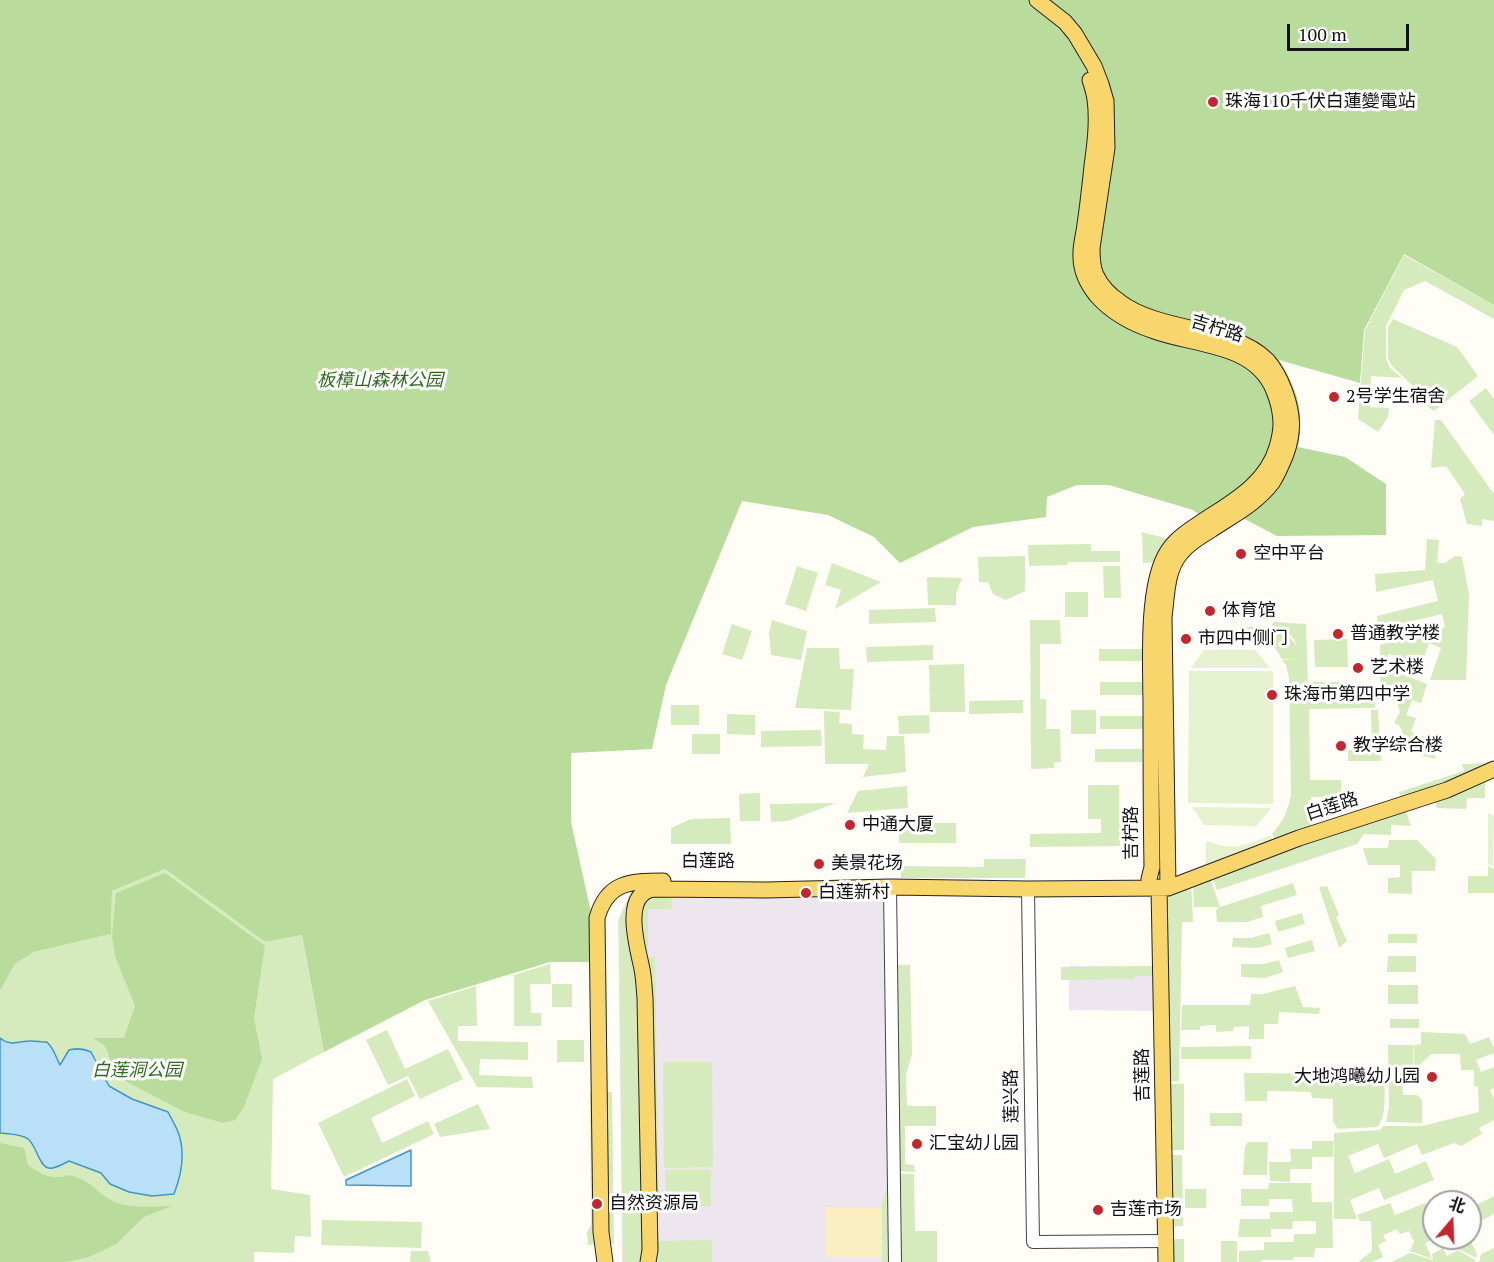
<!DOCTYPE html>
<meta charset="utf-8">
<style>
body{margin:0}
#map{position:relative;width:1494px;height:1262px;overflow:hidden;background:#fffdf5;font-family:"PT Serif","Noto Sans SC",serif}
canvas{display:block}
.north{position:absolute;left:1422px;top:1190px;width:60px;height:60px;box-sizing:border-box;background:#fff;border:2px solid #a0a0a0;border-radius:50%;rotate:19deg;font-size:16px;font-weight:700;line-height:24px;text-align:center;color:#111}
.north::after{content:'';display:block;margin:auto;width:21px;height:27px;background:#c4262e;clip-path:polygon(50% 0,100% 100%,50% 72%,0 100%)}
.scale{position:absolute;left:1287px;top:24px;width:122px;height:27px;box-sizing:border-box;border:3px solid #111;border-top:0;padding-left:8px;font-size:18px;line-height:21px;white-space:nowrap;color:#111;-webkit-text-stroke:4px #fff;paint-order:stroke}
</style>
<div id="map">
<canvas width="1494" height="1262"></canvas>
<div class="north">北</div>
<div class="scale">100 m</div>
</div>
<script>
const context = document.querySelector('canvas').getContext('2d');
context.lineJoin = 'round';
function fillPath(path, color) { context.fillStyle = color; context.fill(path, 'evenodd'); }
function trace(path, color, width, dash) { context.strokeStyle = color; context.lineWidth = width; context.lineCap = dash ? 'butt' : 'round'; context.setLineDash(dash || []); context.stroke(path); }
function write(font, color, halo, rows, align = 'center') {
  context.font = font + ' "PT Serif","Noto Sans SC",serif'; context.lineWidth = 6; context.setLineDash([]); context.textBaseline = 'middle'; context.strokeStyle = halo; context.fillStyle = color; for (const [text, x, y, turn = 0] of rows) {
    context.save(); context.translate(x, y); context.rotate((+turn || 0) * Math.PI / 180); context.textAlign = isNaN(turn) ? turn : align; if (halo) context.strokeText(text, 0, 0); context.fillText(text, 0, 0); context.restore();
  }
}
fillPath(new Path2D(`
 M890,887l7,375h-275l-4,-342 10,-23 21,-8z
 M1069,966h92l1,45 -93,-1z`), '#eee6ef');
fillPath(new Path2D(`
 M1404,255l90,50v14l-69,-38 -21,9 -18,36v33l4,9 12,10 -31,-2 -1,31 19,1 -1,9 -10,15 -20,-13 7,-89z
 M1393,319l64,28 21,29 -44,35 -12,-9 -5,-12 -25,-24 -4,-8v-31z
 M1486,388l8,11v36l-25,-34z
 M1435,420h6l53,74v27l-12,-2v7l-15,-2 -7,-25 5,-5 -19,-28 -15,2z
 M1142,532l30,8 -12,22 -17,1z
 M1427,539l12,1 -2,23h8l10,-7 7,1 7,38 -3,85h-36l11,-32 -12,-5 -8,22 -32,-11 -4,11 -5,-1v-19l65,-18 -3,-13 -64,15 -1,-13 61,-15 -5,-21 -57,12 -1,-18 50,-4z
 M1091,544v7h29v11h-52l-1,3 -38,1 -1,-21z
 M1025,556v35l-19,9 -13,-6 -5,-12h-9l-1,-25z
 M832,563l49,19 -46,27 6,-19 -16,-5z
 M797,566l21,7 -12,38 -21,-7z
 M1103,566h17l1,32h-17z
 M927,577l35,1 -6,16v11h-28z
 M1065,592h23v25h-23z
 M935,608l1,14 -67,2v-14z
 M772,620l35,11 -6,29 -30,-5 -2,-22z
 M1030,620h30l1,24h-21v55h6v30h14l1,33h-7v6l-23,1z
 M1274,622l32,2 2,58h40l1,12h26v14l-66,1 1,71h31v17h-30v34l-34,12 -5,-9c11,-12 17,-25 19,-40l-2,-116 -3,-13 -4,-5h15l-15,-1c-7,-14 -20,-22 -35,-27v-5c24,-1 36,-2 50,20 -3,-13 -13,-17 -26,-22z
 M732,624l20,7 -10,29 -20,-6z
 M1347,639l1,28h-33l-1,-27z
 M933,645v15l-66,2 -1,-15z
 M807,648h32l1,21h14l-3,41 -56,-2z
 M1099,649h47v12h-47z
 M964,664l1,48h-35l-1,-47z
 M1380,666l47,18 -6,19 -9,-3 -6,15 10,3 -5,14 18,6 7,21 -13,-3 -3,-11 -12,4 -8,-23 -6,-3 6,-11 -3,-10 -16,-8z
 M1100,682h47v13h-47z
 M1023,700v13l-54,1v-13z
 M671,705h28v20h-28z
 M1071,710h25v24h-25z
 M1371,710h7l3,51h-33v-11l24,-1z
 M824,711l16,1 -1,11 13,1v10l12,1 -1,14 23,1 1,-14h17l2,36 -43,5 6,-13h-44z
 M727,714l28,1v20l-28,-1z
 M929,715l1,18 -31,1 -1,-18z
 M1100,716h47v13h-47z
 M821,730l1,16 -61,1v-16z
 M692,734h28v20h-28z
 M1095,749h47v13h-47z
 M1494,763l-92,40 -3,-11 65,-21 -2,-7z
 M1485,776v22h-18l-1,11 -29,-1 -4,-11z
 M1088,785h31l1,61 -90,1v-13l71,-1v-14h-13z
 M907,786l1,22 -61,5 11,-22z
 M760,793v28h-20l-1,-27z
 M836,803l-48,18 -17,1 -1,-18z
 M1404,805l7,21 -20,-1v10l-27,-1 -7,10 -140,46 -6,-16z
 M730,818l1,26h-60v-16l20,-9z
 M899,823h57v20h-57z
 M1389,840h28l19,19 -1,12h-23v23l-24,-1v-15l12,-1v-12h-32l-5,-17h25z
 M984,859h42l-1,19h-124v-12l83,1z
 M1488,866l6,3v24h-26v-17h20z
 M165,869l100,73 37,-7 22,117 -51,27 -2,110 39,6 1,42 -16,-1 -1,17 -40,-1v10h-254v-271l15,-27 19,-12 77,-18 1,-43z
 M1209,874l11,33 73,-24 4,12 -36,11 2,11 -16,5h-30l-1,-12 3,-3h-25l-1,-27z
 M1191,880l2,42h-11l-3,159h-13l-5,-192z
 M1327,886l12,29 -3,2 11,24 -8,7 -20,-61z
 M650,891h21l1,18h-24v48h7l4,250 -12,26v29h-24l-4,-342 10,-22z
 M1302,913l3,11 -27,8 -3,-11z
 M1269,933l3,11 -14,4 -26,-1 1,-9h18z
 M1388,934h29v9h-29z
 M1312,940l3,11 -27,7 -3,-10z
 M1388,956h28v16h-29z
 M1279,960l4,12 -18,6 -24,-1v-13h23z
 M550,964l1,20h-21l1,29h10v13h-27v-51z
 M890,965h20l2,89 -6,21 1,31h29v20h-31v38l9,1 1,7 -24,-1z
 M1159,966v10h-24l-1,3 -73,1v-13z
 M552,984h20v23h-20z
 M1388,985h30v19h-30z
 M476,986l1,40h-19v15l70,1v18l-48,-1 -1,16 53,2 1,11 -56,-1 -49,-86z
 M1295,986l8,21 17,1 -1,6 -40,-2 -1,12h-14v15h-15v-13l-15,1 -1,4 -17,1v-7l-16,1v4h-19l1,-25h68l1,-11h12z
 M1390,1019h29v9h-29z
 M387,1030l18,39 43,-20 15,30 -43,20 -12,-23 -20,9 -22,-45z
 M1421,1032l44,2 5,10 19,-7 5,11v5l-18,7 5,12 13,-5v21l-4,2 4,9v21l-15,8 3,6 -21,12 -7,-3 -32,12 -5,-11 -33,14 -6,-14 -30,12 7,17 34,-14 6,15 31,-13 8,19 -50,20 -5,-12 -29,12 7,19h-23v-86l45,-3 5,-4h38l57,-14 -1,-25 -4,-1v-16h-13l-1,-16h-29l-17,17v-26l7,-1z
 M557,1040h27v22h-27z
 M1388,1045h25v27l-11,1 1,22h14l5,5v23l-36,-1 3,-15z
 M1251,1046v13h-70v-12z
 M663,1062h49l1,105 -49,1z
 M1244,1073l140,1c0,14 4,43 -7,53l-39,2 -5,-7v-23l-21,-1 -1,-6 -44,-1v10h-22z
 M407,1079l8,17 -44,22 11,25 46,-22 6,13 -90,43 -26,-54z
 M1165,1084h19v66h-19z
 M590,1092h22l2,152 -26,1 -1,-13 4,-6z
 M478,1104l12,25 -50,8 -6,-13z
 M1210,1113h32v13h-32z
 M1312,1141h21v16h-21v12h-22v13l-20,-1 -1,-19h22l-1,-13h22z
 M1248,1142h20l-1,33h-24l2,-29z
 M1166,1155h16l1,71 -16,1z
 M665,1170h46v36l-45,1z
 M891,1173l23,1 1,57h22v31h-55v-58z
 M1269,1183h42l1,19h20l1,46h-18l-1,9h-20l-1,3h-32v2h-22v-11l25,-1v-8h30v-8h22v-13h-23l-1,8h-21v8h-33l2,-18h30v-7h23l-1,-13h-23v7h-28v-17h27z
 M1185,1189h21v19h-21z
 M1494,1196v18l-21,11 3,6 -6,3v-26z
 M1390,1203l5,12 30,-12 6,14h3v14l-3,2 3,6 -9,4 7,16 -22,-8 4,-9 -5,-11 -9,3 -3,-5 -14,6 3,6 -8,4 5,12 -11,5h-14l14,-11 -1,-30h-11l-3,-6z
 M322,1220l100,2 -1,26 -100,-3z
 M1461,1238h8l8,16 -1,4 -17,-9 3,-9z
 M1169,1239h15v23h-14z
 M712,1240v22h-60v-21z
 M1221,1241h16v21h-16z
 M1443,1248l4,8 11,-6 17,10v2h-84l19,-9 23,7 -1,-6z
 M1494,1248v14h-15l2,-8z
 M411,1251h17l3,11h-21z`), '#d5ebbd');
fillPath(new Path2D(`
 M0,0h1494v305l-90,-51 -40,76 -4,53 -81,-23c18,28 26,53 19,87l47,10 41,27v51l-109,1 -42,-22 -20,13 -22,-17 -84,-25h-32l-30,12 -1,20 -73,10 -73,36 -26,-26 -46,-22 -86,-14 -76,184 -14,64 -81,4v69l31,140h-52l-125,38 -101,52 -22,-117 -37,7 -100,-73 -53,22 -1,43 -77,18 -19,12 -15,27z
 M165,873l100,73 -11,72 8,41 -18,48 -9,13 -12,3 -38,-11 -58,-30 -10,-10 -6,-11 -6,-15 -12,-8h31l11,-32 -20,-50 -3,-20 4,-43z
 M0,1143l24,5 4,17c9,6 18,13 30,12 9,0 7,-4 18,0 15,4 22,17 35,23 15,9 43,6 61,6l-28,11 -28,27 -27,13 -23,5h-66z`), '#b9dc9c');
fillPath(new Path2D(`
 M825,1207h56l1,50h-57z`), '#fbeec1');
fillPath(new Path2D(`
 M1204,650h51l15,18h-79z
 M1189,671h84v133l-85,-1z
 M1192,807l79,1 -15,18 -52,-1z
 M1488,813l6,3 -1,51 -5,-3z
 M1271,835l4,10 -70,26 1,-30c28,10 38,5 65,-6z`), '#e6f2cf');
const water = new Path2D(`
 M0,1038c11,9 18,3 31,3 5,0 11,1 16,1 8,8 8,14 13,23l9,-15c8,-2 14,-2 22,2l18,34 23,13 36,13c4,8 10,17 12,26 5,19 1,38 -6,56l-22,2 -23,-4 -19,-8 -9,-11 -32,-12c-23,12 -24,10 -35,-14 -2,-3 -3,-6 -6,-8 -6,-5 -19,-5 -28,-6z
 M411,1150v36l-65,-1v-5z`);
fillPath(water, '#b9e0f7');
trace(water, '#3f96cf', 1.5);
const minor = new Path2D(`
 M890,887l5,375
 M1028,889l5,353 132,-1`);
const major = new Path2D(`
 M1037,0l28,22 10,12 19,32 7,18 5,17 1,47 -15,100c0,9 0,19 4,27 5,11 14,20 24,27 42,31 112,23 147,58 8,9 14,21 18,32 8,22 9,40 1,62 -4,10 -8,20 -14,29 -15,20 -40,33 -61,47 -10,6 -22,13 -29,22 -16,17 -15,44 -18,65l4,271
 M1090,80c2,6 4,13 5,19 3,22 0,45 -3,67 -2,19 -4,39 -7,58 -1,11 -5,22 -4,33 0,15 7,28 16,39 15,17 36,28 57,35 41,15 101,12 120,60 4,10 7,22 7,33 0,7 -2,16 -4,23 -11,38 -47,56 -77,76 -14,9 -27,18 -35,33 -19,36 -14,111 -14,152 0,53 0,106 1,159l-3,12
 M1159,887l7,375
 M605,1262l-4,-30 -4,-314c10,-36 33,-37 66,-37
 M648,1262l2,-12 -5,-252c-1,-10 -1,-19 -3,-29 -4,-20 -21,-75 11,-80l113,1 124,-3 138,2 140,-1 131,-50 148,-48 47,-21`);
trace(minor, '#444', 14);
trace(major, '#222', 17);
trace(minor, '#fff', 12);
trace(major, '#f9d66b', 15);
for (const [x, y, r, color] of [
 [1213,102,6,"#c4262e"],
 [1334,397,6,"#c4262e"],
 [1241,554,6,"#c4262e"],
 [1210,611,6,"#c4262e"],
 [1338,634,6,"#c4262e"],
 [1186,639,6,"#c4262e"],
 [1358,668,6,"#c4262e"],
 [1272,695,6,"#c4262e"],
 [1341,746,6,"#c4262e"],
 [850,825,6,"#c4262e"],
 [819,864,6,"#c4262e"],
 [806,893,6,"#c4262e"],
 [1432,1077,6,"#c4262e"],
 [917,1144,6,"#c4262e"],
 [597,1204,6,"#c4262e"],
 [1098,1210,6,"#c4262e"]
]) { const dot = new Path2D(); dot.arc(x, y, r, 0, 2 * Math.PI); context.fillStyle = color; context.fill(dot); trace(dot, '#fff', 2); }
write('18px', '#111', '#fff', [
 ["珠海110千伏白蓮變電站",1225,102],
 ["2号学生宿舍",1346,397],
 ["空中平台",1253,554],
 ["体育馆",1222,611],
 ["普通教学楼",1350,634],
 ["市四中侧门",1198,639],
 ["艺术楼",1370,668],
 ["珠海市第四中学",1284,695],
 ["教学综合楼",1353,746],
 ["中通大厦",862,825],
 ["美景花场",831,864],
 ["白莲新村",818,893],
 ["大地鸿曦幼儿园",1420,1077,"right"],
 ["汇宝幼儿园",929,1144],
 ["自然资源局",609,1204],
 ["吉莲市场",1110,1210]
], 'left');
write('18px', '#111', '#fff', [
 ["吉柠路",1217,329,17],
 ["白莲路",1332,807,-18],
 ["吉柠路",1132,833,-90],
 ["白莲路",708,862],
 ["吉莲路",1143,1075,-91],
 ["莲兴路",1012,1096,-91]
]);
write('italic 18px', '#2f6b1f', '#fff', [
 ["板樟山森林公园",380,381],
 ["白莲洞公园",137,1071]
]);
</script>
